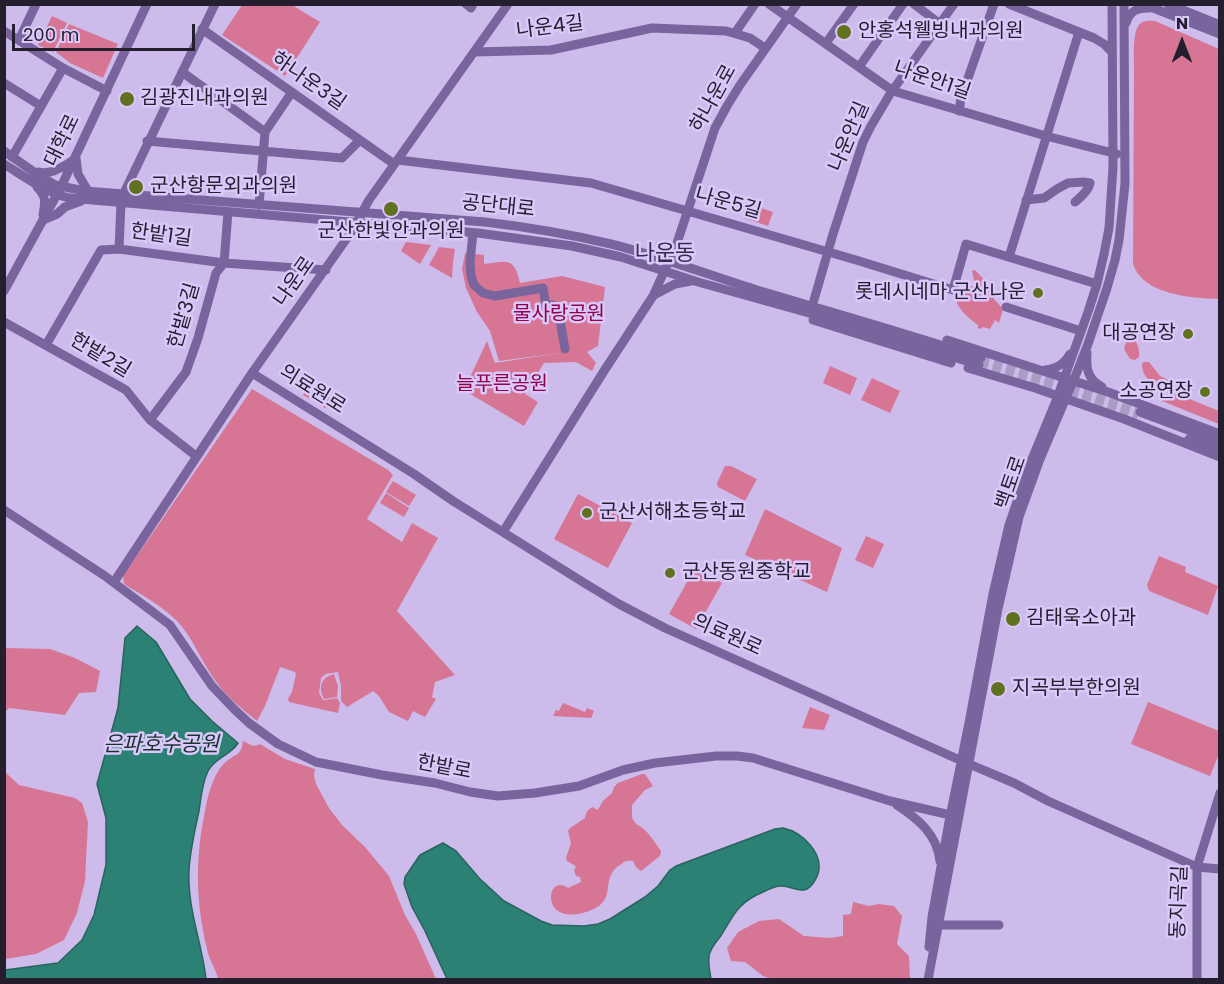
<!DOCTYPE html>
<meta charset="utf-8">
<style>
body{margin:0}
#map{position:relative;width:1224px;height:984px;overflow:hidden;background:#ccbbeb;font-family:Poppins,sans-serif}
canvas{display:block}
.frame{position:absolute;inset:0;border:6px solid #241e2f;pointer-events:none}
.north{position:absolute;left:1152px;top:12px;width:60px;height:60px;-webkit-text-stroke:4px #d9c8f9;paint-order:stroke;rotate:0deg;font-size:16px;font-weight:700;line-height:24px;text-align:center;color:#241e2f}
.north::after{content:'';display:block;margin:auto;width:21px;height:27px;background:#241e2f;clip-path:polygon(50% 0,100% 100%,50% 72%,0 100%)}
.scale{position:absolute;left:12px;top:24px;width:183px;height:27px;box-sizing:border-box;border:3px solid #241e2f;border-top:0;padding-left:8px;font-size:18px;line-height:21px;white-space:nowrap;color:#241e2f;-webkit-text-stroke:4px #d9c8f9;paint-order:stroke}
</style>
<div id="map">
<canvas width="1224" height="984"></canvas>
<div class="frame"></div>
<div class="north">N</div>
<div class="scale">200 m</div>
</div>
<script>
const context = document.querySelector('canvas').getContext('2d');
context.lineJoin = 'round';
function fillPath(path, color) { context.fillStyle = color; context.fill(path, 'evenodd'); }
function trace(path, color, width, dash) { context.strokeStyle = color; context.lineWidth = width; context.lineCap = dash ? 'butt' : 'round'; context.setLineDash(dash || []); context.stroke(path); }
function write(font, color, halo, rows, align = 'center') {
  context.font = font + ' Poppins,"Noto Sans KR",sans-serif'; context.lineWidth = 5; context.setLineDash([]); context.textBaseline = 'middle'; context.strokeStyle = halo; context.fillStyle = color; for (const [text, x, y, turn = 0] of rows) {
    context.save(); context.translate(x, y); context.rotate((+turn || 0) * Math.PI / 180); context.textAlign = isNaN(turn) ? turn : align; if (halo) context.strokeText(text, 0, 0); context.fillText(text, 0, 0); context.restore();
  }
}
fillPath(new Path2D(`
 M242,5h50l28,17 -35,54 -63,-41z
 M52,16l15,7 -14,29 -15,-7z
 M1155,21l64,28v250c-27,-1 -76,-4 -86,-35l1,-198c0,-10 -2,-37 7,-43 4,-3 10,-2 14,-2z
 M69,24l49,20 -15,34 -33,-15 -14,-11z
 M749,204l24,8 -5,14 -24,-8z
 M406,242l25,3 -11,19 -19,-13z
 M439,247l16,2 -2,14 -1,15 -23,-13z
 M465,253l19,2v9c24,-3 30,-7 36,19l42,-7 43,11 -7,59 -11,6 9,11 -4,8 -16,-9 -32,1 -19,31 13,8 -14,24 -62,-37 10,-16 15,-32 8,22 65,-10 -61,8 -9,-30 -13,-19 -11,-24 -4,-19z
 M975,270l14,15 5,14 9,10 -4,14 -4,-3 -5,9 -7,-2 -2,2 -3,-1v-3c-12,-9 -29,-23 -20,-38l3,1 13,-2 1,-2 -3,-13z
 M1131,336c6,4 9,14 8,21l-4,3 -5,-1 -6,-10 2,-7z
 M1144,362h5l11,14 8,4v2c-13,7 -26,-4 -26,-18z
 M830,366l27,12 -7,17 -27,-12z
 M872,378l28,13 -10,22 -29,-13z
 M309,385l22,13 -6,10 -22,-13z
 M252,389l136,81 5,5 -26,44 35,23 10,-19 26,15 -41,73 58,64 -20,7 -3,15 4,2 -11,18 -12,-6 -5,10 -19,-9 -10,-16 -6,-5 -26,16 -6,-6v-15l-3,-14 -12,2 -5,4 -2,15 4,7h2l12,-2 3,5 -2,10 -49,-11 -1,-3 4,-7 4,-18 -1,-2 -15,-5 -15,39 -8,15c-14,-11 -29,-23 -40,-38 -15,-19 -23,-44 -40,-62 -15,-15 -35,-26 -53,-37l-1,-8z
 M1171,393h4l44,18v13l-57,-23v-4z
 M725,466h6l26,13 -12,22 -27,-14 -1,-4z
 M393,481l23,14 -7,11 -23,-14z
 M386,493l23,15 -5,9 -24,-14z
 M578,494l54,29 -24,45 -54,-29z
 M765,509l77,39 -15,44 -82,-37z
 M866,536l18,8 -11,24 -18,-8z
 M1159,556l27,11 -1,5 33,14 -10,29 -59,-24 -2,-6z
 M695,568l27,15 -26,46 -27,-15z
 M5,648l45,1 25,9 25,13 -4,21 -17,1 -14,22 -56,-7 -4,4z
 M334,674l4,12 -1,11 -13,2c-6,-12 -3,-22 10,-25z
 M1148,702l71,29v23l-9,22 -79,-32z
 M563,703l22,9 2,-4 7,3 -3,7 -38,-2 3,-6 3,1z
 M810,707l20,8 -6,15 -22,-2z
 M243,741c7,3 10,7 17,3l25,15 30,10 -1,7 2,8 13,24 13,17 23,22 24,29 16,39 11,19 20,45h-218c-2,-10 -9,-19 -11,-30 -11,-46 -12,-87 -3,-133 2,-11 4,-22 8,-32 3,-8 8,-18 15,-23 10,-8 14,-5 16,-20z
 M4,771l15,14 56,13 7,5 6,19 -3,59 -8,32 -13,27 -28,14 -31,5z
 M642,774h3l8,12 -8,4 -13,15v13l4,6c11,5 18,17 25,27l-1,5 -19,15 -5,-4 -3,-6c-6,-1 -9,0 -13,4 -17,11 -8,27 -17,37 -4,5 -11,8 -17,10 -47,15 -40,-40 -18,-24l13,-6 -1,-5 -4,-1 -2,-6 2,-3 -2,-2 -7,-4 -1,-3 5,-15 -3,-12 2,-3 15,-10c1,-6 3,-9 8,-11l4,3 2,-2 4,-7 9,-8 2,-6 4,-4z
 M853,902l16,4 10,-2 15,2 8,10 -5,28 12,12 1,23h-139l-8,-3 -18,-14 -14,-1 -4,-13 11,-16 21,-11 20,-2 25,17 26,2 13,-2v-21l8,-1z`), '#d67694');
const water = new Path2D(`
 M137,626l19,16 34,57 22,22 26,22c-7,12 -24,15 -30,28 -6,12 -7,27 -9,40 -4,19 -9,40 -10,59 -2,38 13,73 17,109h-201v-9l53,-7 24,-23 12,-25 12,-50v-47l-9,-34 21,-76 7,-70z
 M783,828c19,4 41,25 35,46 -2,5 -5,12 -11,15 -8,4 -18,-4 -26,-3 -6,0 -12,3 -18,6 -26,11 -29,23 -43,45 -4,5 -11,13 -11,20 -1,7 1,16 2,22h-264l-22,-48 -13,-24 -8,-23 1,-7 15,-22 23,-12 13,8 24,28 24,22 37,20 11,4 32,1 14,-2 12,-5 35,-22 13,-11 12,-16 6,-4 99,-37z`);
fillPath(water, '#2b8174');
trace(water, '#29635f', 1.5);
trace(new Path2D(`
 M981,358l132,44 27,10
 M979,365l112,37 46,16`), '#aa9cc5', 9, [9, 4.5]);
trace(new Path2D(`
 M466,4l5,4 2,-4
 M769,4l124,87 153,45 71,18
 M914,4l26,20
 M1009,4l85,34 10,6 8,8
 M1143,4l77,30
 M1168,4l52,21
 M1126,23c4,-12 10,-15 23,-15
 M202,29l192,135
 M4,31l59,37 44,23
 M735,33l20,-29
 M19,40l17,-36
 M826,43l28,-39
 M475,52l76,-2 101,-22 74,3 24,7 15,10
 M859,67l44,-63
 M182,72l83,60 -6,73
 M4,83l37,23
 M959,111l2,-13 33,-94
 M265,132l27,-40
 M147,141l195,17 18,-18
 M4,151l37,26 14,8 30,6 400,31c42,5 84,12 126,22 48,12 95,30 143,45 76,23 152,44 227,69
 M12,157l51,-89
 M76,158l2,16 10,17
 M398,160l193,23 265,77 97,30 13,-46 131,40
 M4,164c21,13 41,28 65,34l409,35 94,13 49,11 77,25 136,38 145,45
 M38,172c14,3 24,-5 36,-12
 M37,187c10,10 8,15 6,28
 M123,195l92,-191
 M1026,200l18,-2 13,-9 11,-6 15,-1 7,1c-1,7 -9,14 -15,19
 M43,220l14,-6 8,-7 16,-6
 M473,233l-3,29 1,14 3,9 9,8 12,3 48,-8 3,17h7l6,9 6,35
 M119,249l2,-46
 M1009,257l70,-225
 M4,291l57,-104 86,-183
 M654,295l21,-11 16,-3
 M814,300l19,-66 30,-92 8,-16 19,-32 64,-90
 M1006,307l75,24
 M813,320l138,43
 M4,322l122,68 24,30 46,36
 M947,340l161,52 112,42
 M46,345l55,-95 18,-1 105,14 102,7
 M1087,353c-1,15 0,26 15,34
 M968,368l67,20 89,31 96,38
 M1045,370c12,-1 19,-6 25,-16
 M252,373l162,101 39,27 133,83 33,20 46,24 297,133 52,22 34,18 149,66 23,2
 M1140,412l80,30
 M150,420l36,-48 12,-34 18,-65 8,-10 4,-51
 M1189,439l31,11
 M4,510l101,66 65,49 42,61 23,24 14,13 29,21 38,18 66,13 53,8 35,9 28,4 37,-3 44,-7 44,-16 32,-7 61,-7h21l16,2 137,43 69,16
 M503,532l101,-161 49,-75 24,-53 38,-115 12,-22 13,-21 57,-81
 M114,582l138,-209 100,-142 17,-31 139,-196
 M897,805c21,14 40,29 43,56
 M933,925h66
 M929,947l3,-30 17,-95 20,-99 24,-129 16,-69 21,-61 26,-63 32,-89 9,-28 7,-30 5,-26 4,-61 -1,-163
 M928,980l70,-371 21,-92 21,-58 37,-87 11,-28 19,-56 8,-28 4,-20 6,-56 -1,-180
 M1197,980v-113l23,-74`), '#7a649d', 9);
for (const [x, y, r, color] of [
 [844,32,8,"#607220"],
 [127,99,8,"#607220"],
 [136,187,8,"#607220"],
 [391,209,8,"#607220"],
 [1038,293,6,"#607220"],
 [1188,334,6,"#607220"],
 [1205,392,6,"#607220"],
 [587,513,6,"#607220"],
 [670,573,6,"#607220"],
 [1013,619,8,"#607220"],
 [998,689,8,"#607220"]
]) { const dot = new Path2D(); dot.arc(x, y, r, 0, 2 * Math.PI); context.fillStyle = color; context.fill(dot); trace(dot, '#d9c8f9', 2); }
write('20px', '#241e2f', '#d9c8f9', [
 ["나운4길",550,28,-7],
 ["나운안1길",932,81,19],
 ["하나운3길",308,82,35],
 ["하나운로",714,99,-61],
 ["나운안길",850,137,-67],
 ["대학로",63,141,-64],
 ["나운5길",728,204,16],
 ["공단대로",498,207,6],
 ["한밭1길",161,236,8],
 ["나운로",295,282,-55],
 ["한밭3길",185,316,-74],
 ["한밭2길",100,356,31],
 ["의료원로",312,390,32],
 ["백토로",1012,483,-71],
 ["의료원로",727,636,24],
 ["한밭로",444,768,11],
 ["동지곡길",1180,902,-88]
]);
write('20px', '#241e2f', '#d9c8f9', [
 ["안홍석웰빙내과의원",858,32],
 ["김광진내과의원",140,99],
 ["군산항문외과의원",150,187],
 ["군산한빛안과의원",391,232,"center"],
 ["롯데시네마 군산나운",1026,293,"right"],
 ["대공연장",1176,334,"right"],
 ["소공연장",1193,392,"right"],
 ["군산서해초등학교",599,513],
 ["군산동원중학교",682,573],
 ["김태욱소아과",1026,619],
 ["지곡부부한의원",1012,689]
], 'left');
write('20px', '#900149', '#d9c8f9', [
 ["물사랑공원",559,315],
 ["늘푸른공원",502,385]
]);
write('italic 21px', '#18332e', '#d9c8f9', [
 ["은파호수공원",161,746]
]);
write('22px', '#38294f', '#d9c8f9', [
 ["나운동",665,254]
]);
</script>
